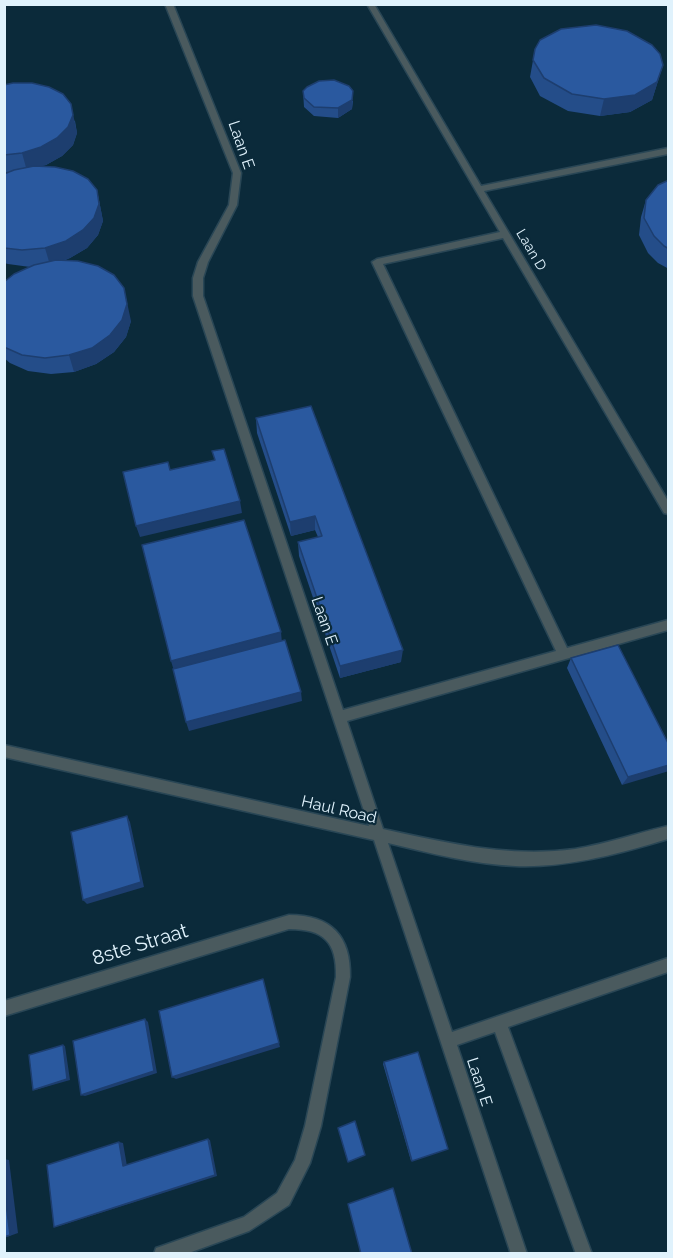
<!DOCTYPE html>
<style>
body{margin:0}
#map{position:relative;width:673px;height:1258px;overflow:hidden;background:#0b2a3a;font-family:Raleway,sans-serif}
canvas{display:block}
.frame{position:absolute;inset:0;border:6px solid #e0f2fc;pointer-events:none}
</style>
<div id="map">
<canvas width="673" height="1258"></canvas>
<div class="frame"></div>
</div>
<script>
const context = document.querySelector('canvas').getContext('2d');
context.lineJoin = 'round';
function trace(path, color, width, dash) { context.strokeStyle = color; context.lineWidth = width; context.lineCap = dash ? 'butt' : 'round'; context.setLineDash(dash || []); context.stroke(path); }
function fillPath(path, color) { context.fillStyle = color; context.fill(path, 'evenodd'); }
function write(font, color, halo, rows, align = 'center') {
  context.font = font + ' Raleway,sans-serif'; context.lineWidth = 4.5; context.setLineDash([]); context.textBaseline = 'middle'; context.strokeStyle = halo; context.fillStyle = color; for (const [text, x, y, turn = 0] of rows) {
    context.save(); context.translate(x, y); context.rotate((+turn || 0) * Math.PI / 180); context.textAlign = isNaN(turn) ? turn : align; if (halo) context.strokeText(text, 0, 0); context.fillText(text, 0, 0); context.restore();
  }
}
const service = new Path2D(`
 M165,4h8l68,169 -4,32 -29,57 -5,16v18l140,414 213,-59 -184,-389 5,-3 123,-27 -133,-228h7l107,182 187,-38v6l-184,37 184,310v13l-4,-1 -161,-275 -120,26 184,384 101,-28v10l-321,91 36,108c64,14 126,29 192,20 32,-5 62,-16 93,-23v13c-50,15 -101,29 -153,27 -43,-2 -85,-13 -127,-23l64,189 216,-74v14l-160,55 84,227h-16l-81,-222 -38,13 70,209h-16l-137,-414 -370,-83v-12l365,81 -176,-530v-18l5,-16 31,-57 4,-32z
 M289,915c42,0 62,21 61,62l-29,149 -11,37 -21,42 -40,26 -63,23h-32l2,-6 6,-2 82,-29 33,-24 18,-33 10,-34 31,-149c1,-35 -12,-48 -47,-48l-285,87v-15z`);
trace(service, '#294655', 3);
fillPath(service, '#4a5a5e');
fillPath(new Path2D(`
 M535,49l128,16 -11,35 -22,12 -30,4 -32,-5 -28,-15 -10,-19z
 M4,85l71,36 2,12 -4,12 -11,11 -16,9 -6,1 57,24 6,31 -5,14 -11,13 -17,10 -7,3 68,60 -5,16 -12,15 -18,12 -22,8 -23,2 -23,-3 -18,-8 -6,-5v-76l26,-15 -22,-3 -4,-1v-89l5,-2h-5z
 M303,91l50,10 -1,8 -14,9 -24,-2 -10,-9z
 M669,180v89l-11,-6 -10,-10 -9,-18 2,-18 5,-17z
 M311,406l90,256 -61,16 -41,-122 -1,-14 20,-5 -3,-7 -24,6 -34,-103 -1,-15z
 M571,658l98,87 -47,40 -55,-117z
 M384,1062l64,87 -37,12 -28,-97z`), '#244d89');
fillPath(new Path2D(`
 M663,65l-11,35 -22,12 -30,4 4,-17z
 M353,91l-1,18 -14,9v-10z
 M71,104l6,29 -4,12 -11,11 -16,9 -19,6 -5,-18z
 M97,190l6,31 -5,14 -11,13 -17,10 -20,7 -5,-17z
 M124,288l7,33 -5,16 -12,15 -18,12 -22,8 -5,-17z
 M240,501l2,12 -102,24 -4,-11z
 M315,516v14l-24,6 -1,-14z
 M281,632l1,11 -108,28 -3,-10z
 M403,650l-2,12 -61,16v-12z
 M301,692l1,9 -113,30 -3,-9z
 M669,765v6l-47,14 6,-8z
 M127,816l3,6 14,65 -57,17 -4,-4z
 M263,979l17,68 -104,32 -4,-2z
 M145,1019l3,3 9,51 -72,23 -4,-1z
 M63,1045l2,1 5,34 -35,10h-2z
 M208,1139l2,1 7,36 -158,50 -5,1z
 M119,1142l4,1 4,23h-4z
 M4,1159l5,1 9,73 -14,5z`), '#1d3e6f');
const building = new Path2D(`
 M596,25l31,6 25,14 8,9 3,11 -6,17 -22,13 -31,4 -32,-5 -28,-16 -11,-18 2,-11 5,-9 21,-11z
 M334,80l15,6 4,5 -1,9 -14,8 -24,-1 -10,-9 -1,-7 4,-4 12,-6z
 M13,83h19l17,4 14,7 8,10 2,11 -5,12 -11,11 -16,9 -19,6 -18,2v-70z
 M34,166l21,1 18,4 15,8 9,11 2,14 -5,14 -11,12 -17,11 -21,7 -23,2 -18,-2v-74l10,-4z
 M669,180v69l-5,-3 -10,-10 -10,-18 2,-18 12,-15z
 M56,260l22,1 20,5 16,9 10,13 3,16 -5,16 -12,15 -18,13 -23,7 -24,3 -23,-3 -18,-8v-65l10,-8 20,-9z
 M311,406l92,244 -63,16 -42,-124 24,-6 -7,-20 -25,6 -34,-104z
 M224,449l16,52 -104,25 -13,-54 45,-10 2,8 45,-10 -3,-9z
 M244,520l37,112 -110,29 -29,-116z
 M285,640l16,52 -115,30 -13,-53z
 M618,645l51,100v20l-41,12 -57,-119z
 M127,816l14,66 -58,18 -12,-68z
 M263,979l16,64 -107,34 -13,-66z
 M145,1019l9,52 -73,24 -8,-54z
 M63,1045l4,34 -34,11 -4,-35z
 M418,1052l30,97 -36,12 -28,-99z
 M355,1121l10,34 -17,7 -10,-34z
 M208,1139l7,36 -161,52 -7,-62 72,-23 4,24z
 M4,1188l6,47 -6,2z
 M393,1188l19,66h-51l-13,-50z`);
fillPath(building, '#2a599f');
trace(building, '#1d3e6f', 1.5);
write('14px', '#e0f2fc', '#0b2a3a', [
 ["Laan D",531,250,59]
]);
write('16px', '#e0f2fc', '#0b2a3a', [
 ["Laan E",241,145,71],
 ["Laan E",324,621,71],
 ["Haul Road",339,810,13],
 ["Laan E",479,1082,72]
]);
write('20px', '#e0f2fc', '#0b2a3a', [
 ["8ste Straat",140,945,-17]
]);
</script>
